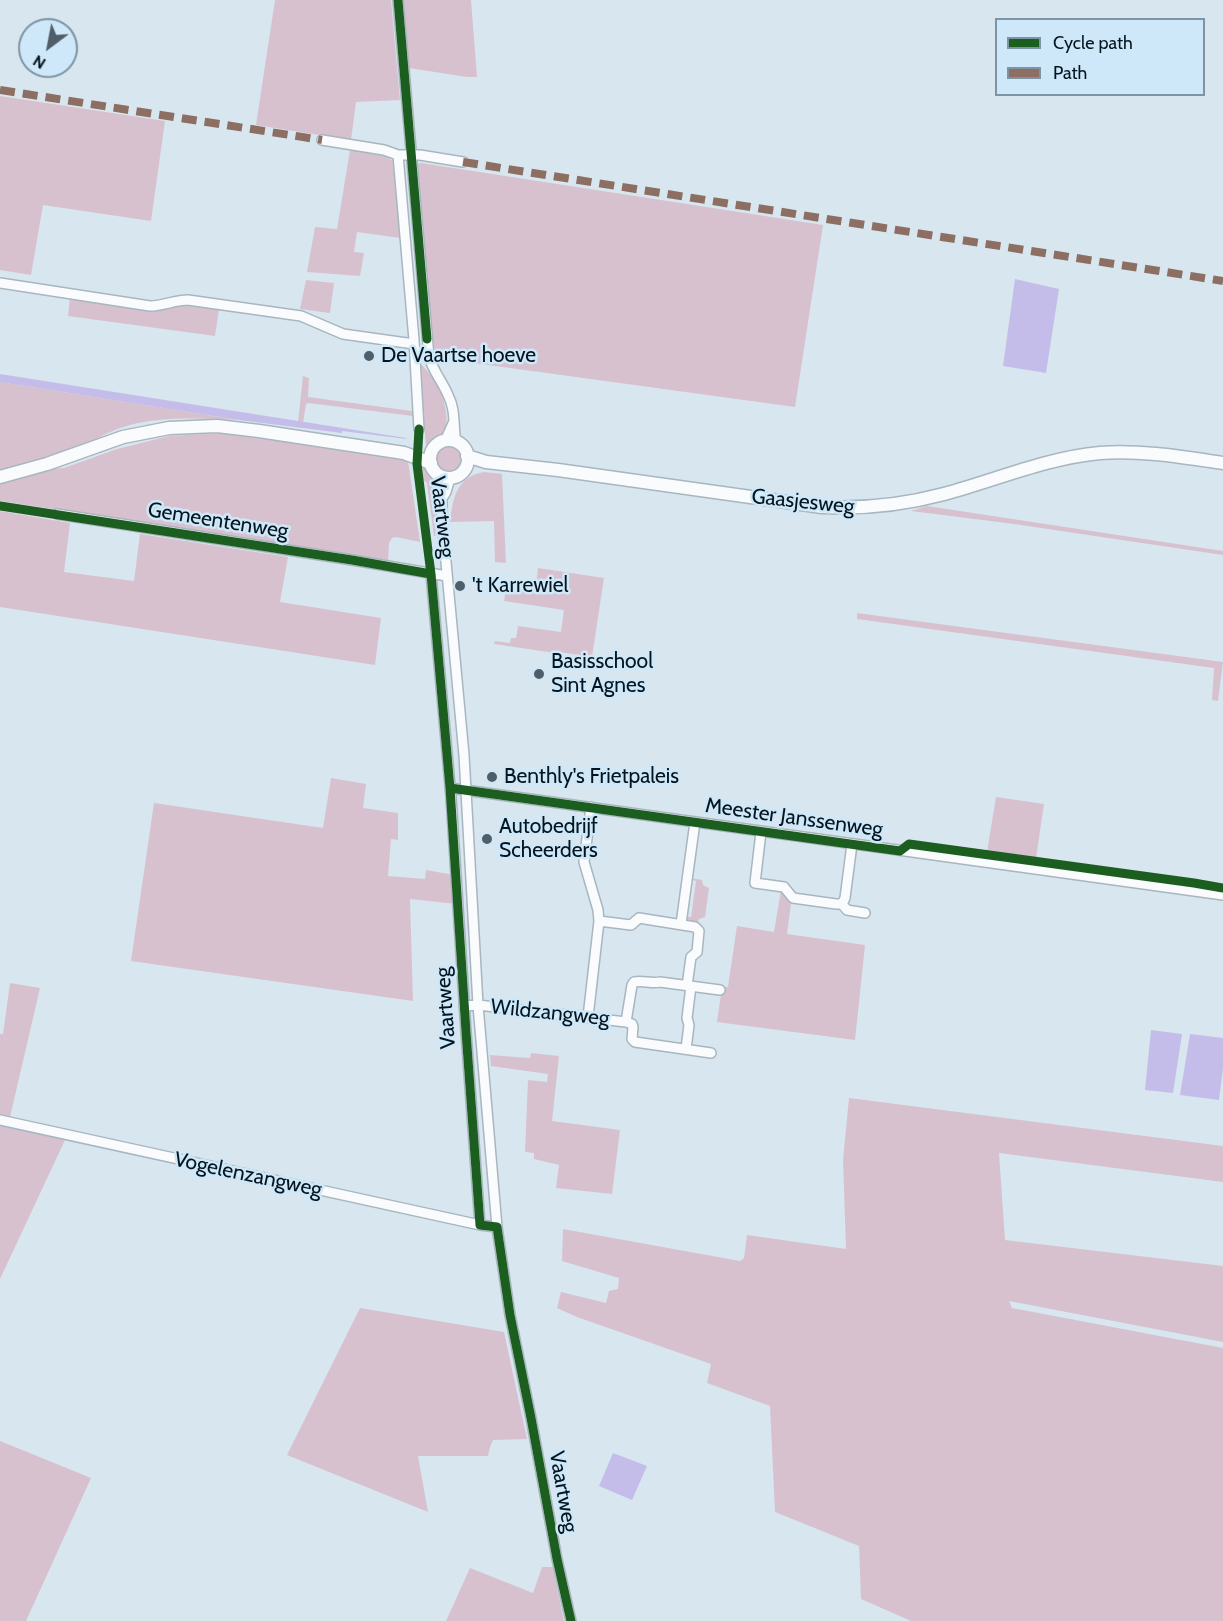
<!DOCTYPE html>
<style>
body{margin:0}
#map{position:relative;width:1223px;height:1621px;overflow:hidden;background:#d8e6ef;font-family:Cabin,sans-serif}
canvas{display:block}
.legend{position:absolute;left:995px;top:18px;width:210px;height:78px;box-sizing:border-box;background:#cee8f9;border:2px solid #7e94a2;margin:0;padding:8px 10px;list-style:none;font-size:18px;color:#05151f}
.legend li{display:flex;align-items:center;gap:12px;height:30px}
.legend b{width:30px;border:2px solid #7e94a2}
.north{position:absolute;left:18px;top:18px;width:60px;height:60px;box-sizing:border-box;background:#cee8f9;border:2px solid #7e94a2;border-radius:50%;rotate:212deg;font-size:16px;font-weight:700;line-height:24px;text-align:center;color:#05151f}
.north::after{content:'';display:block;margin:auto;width:21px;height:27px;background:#4f5e68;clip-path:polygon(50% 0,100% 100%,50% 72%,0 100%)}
</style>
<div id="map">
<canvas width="1223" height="1621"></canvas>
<ul class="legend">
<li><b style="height:8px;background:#1b5e20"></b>Cycle path</li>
<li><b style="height:8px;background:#8d6e63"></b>Path</li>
</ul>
<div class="north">N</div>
</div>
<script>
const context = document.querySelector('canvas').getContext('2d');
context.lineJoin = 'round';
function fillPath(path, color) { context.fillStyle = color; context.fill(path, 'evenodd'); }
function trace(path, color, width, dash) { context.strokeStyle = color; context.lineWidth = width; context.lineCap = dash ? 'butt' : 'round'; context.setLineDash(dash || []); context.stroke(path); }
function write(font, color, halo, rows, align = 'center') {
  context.font = font + ' Cabin,sans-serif'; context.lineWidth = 5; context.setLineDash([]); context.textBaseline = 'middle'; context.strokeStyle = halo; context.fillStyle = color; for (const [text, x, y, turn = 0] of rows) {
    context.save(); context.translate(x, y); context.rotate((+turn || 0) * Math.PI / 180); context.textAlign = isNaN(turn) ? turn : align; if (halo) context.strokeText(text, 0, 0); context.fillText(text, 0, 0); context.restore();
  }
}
fillPath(new Path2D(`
 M275,0h116l9,100 -44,2 -5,38 -95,-15z
 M402,0h69l6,77h-10l-58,-9z
 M0,96l165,25 -14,100 -108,-16 -12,70 -31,-5z
 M350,150l35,6 8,5 7,77 -43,-6 -3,20 10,1 -4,23 -53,-4 8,-45 22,2z
 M421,163l402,62 -28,182 -358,-49 -6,-22 -13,-172z
 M306,280l28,3 -4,30 -30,-4z
 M70,297l87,13 24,-7 38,6 -4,27 -147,-20z
 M419,362c7,7 14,15 19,23 6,11 13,41 5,51 -4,5 -11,7 -17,10z
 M303,376l6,2 -1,19 104,14 1,5 -105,-13 -2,1 -3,19 -5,-1z
 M0,382l239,38c-50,-2 -107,-7 -150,24l-89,29z
 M203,434h22l48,6 135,21 12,81 -24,-5 -4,1 -3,5 -1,21 -132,-20 -4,-5 -252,-38v-21l46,-11 18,-1 53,-19 52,-13z
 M435 459a13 13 0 1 1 26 0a13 13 0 1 1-26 0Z
 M418,463l6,2 4,5 10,20 1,46h-5l-7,-53 -5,-4z
 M484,472l18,2 4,89 -11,-1 -1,-41 -44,1c3,-24 6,-45 34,-50z
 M927,506l296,45v4l-209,-31 -103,-13z
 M0,511l70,12 -6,49 70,9 6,-47 148,23 -8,45 101,16 -6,47 -375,-58z
 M538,568l66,10 -12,79 -33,-5 -4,1 -61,-9 1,-3 15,2 1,-5h5l2,-12 43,6 3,-22 -60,-9 3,-18 29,3z
 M857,613l366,49 -5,39 -6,-1 2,-32 -357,-49z
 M331,778l35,6 -3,24 35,5v27l-7,-1 -3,37 37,3 1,-9 28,5 2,29 -46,-5 3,102 -282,-40 23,-158 169,25z
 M996,797l48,7 -8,54 -49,-6z
 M690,878l12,2 1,5 6,3 -4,29 -6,2 -2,5 -11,-3 -1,-5 6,1 5,-36 -6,-2z
 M781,890l10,13 -4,31 78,11 -10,95 -138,-18 5,-35h6l9,-61 37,6z
 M10,983l30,5 -30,129 -10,-3v-80h3z
 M531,1053l28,3 -7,65 68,9 -8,64 -56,-6 3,-23 -25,-6v-6l-9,-1 3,-72 19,2 1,-8 -57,-8 -1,-11 40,3z
 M849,1098l374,48v36l-224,-29 6,87 218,26v76l-214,-41 3,7 211,40v273h-312l-50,-22 -2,-53 -84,-34 -5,-106 -63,-23 4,-19 -134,-47 -20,-9 4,-16 45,11 3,-12 9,-2 1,-11 -57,-17 1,-32 177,32 4,-3 3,-23 99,14 -3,-89z
 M0,1126l65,14 -65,139z
 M360,1308l144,24 23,107 -34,1 -3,7 -2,9h-70l10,56 -141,-57z
 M0,1441l91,37 -65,143h-26z
 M542,1567h11l11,54h-118l24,-53 63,25z`), '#d8c1cf');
fillPath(new Path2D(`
 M1015,279l44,10 -13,84 -43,-7z
 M0,374l406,64 1,1 -65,-8v2l-103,-13 -239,-38z
 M1151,1030l31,4 -9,59 -28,-3z
 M1190,1034l33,4v30l-4,32 -39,-5z
 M613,1453l34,13 -15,34 -33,-14z`), '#c4bde9');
const minor = new Path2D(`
 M398,0l31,357c4,14 13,24 19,38 8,15 5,32 8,47
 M322,140l62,10 14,5h22l43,7
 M398,155l16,185 5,89
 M0,283l150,23c13,0 25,-6 38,-6l113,16 42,18 71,10
 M445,441l9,-20
 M439,476c4,14 3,28 3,43l22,236 14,250 19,222 13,88 21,103 26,141 14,62
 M443,497l3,-5 4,-14
 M57,514l295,46 95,16
 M431,574l20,223 15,235 14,193
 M450,788l773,107
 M761,832l-6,51 29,4 9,11 43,6h6l3,-6 7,-54
 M842,904l5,6 18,3
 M599,921l32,4 8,-7 56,9 4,4 -2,21 -6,5 -4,29
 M681,924l14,-102
 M464,1006l14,-1 148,17 6,2 1,3 -1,12 3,3 76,11
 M588,1017l11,-96 -1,-11 -14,-48 7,-55
 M626,1022l6,-37 2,-3c9,-2 17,2 26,0l60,8
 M686,1049l3,-24 -2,-7 4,-32
 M0,1120l480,105 17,2`);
const major = new Path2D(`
 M430 459a19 19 0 1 1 38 0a19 19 0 1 1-38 0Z
 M467,456l19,6 72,8 264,37c42,2 81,-2 122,-13 52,-14 102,-36 156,-41 41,-3 82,4 123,10
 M0,477l47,-13 76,-27 46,-9 48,-2 42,5 145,22 27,10`);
trace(minor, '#a7b6bf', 12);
trace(major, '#a7b6bf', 15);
trace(minor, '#f9fbfd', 9);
trace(major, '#f9fbfd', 12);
trace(new Path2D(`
 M0,90l322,50
 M463,162l760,119`), '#8d6e63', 8, [15, 8]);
trace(new Path2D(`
 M398,0l29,339
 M419,429l-2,35 14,110 19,214 16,244 14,193 17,2 13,88 21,103 26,141 14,62
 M0,506l352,54 79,14
 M450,788l450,63 9,-7 285,39 29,5`), '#1b5e20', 9);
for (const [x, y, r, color] of [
 [369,356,6,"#4f5e68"],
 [460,586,6,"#4f5e68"],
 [539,674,6,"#4f5e68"],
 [492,777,6,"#4f5e68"],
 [487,839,6,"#4f5e68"]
]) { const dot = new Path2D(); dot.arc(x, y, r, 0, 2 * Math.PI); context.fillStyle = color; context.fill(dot); trace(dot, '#cee8f9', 2); }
write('21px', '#05151f', '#cee8f9', [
 ["De Vaartse hoeve",381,356],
 ["'t Karrewiel",472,586],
 ["Basisschool",551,662],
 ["Sint Agnes",551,686],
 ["Benthly's Frietpaleis",504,777],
 ["Autobedrijf",499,827],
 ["Scheerders",499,851]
], 'left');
write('21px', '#05151f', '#cee8f9', [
 ["Gaasjesweg",803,502,6],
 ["Vaartweg",442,517,83],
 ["Gemeentenweg",218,521,9],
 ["Meester Janssenweg",794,818,8],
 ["Vaartweg",446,1008,-94],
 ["Wildzangweg",550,1013,6],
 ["Vogelenzangweg",248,1175,12],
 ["Vaartweg",563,1492,80]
]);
</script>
